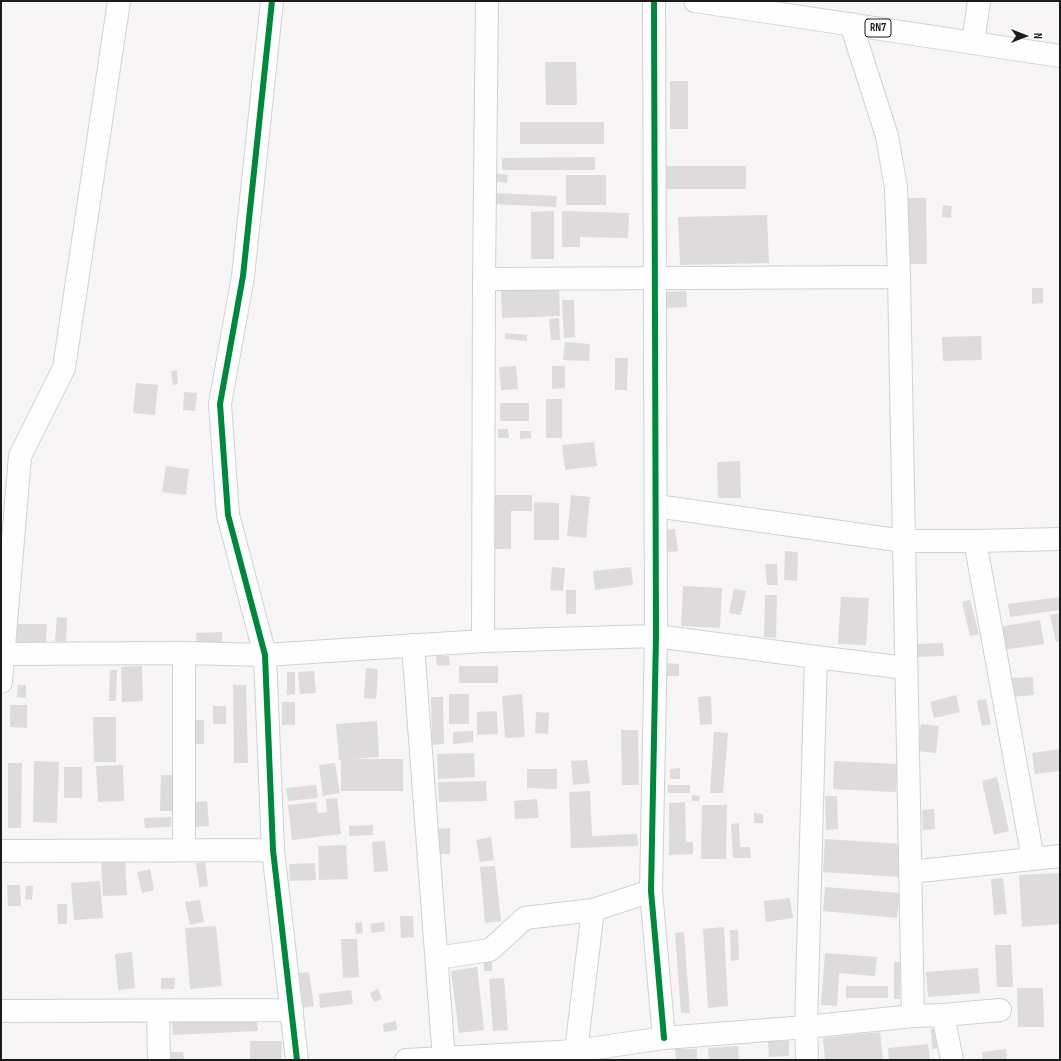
<!DOCTYPE html>
<style>
body{margin:0}
#map{position:relative;width:1061px;height:1061px;overflow:hidden;background:#f7f5f5;font-family:"Sofia Sans Condensed",sans-serif}
canvas{display:block}
.frame{position:absolute;inset:0;border:2px solid #1c1b1b;pointer-events:none}
.north{position:absolute;left:1005px;top:16px;width:40px;height:40px;-webkit-text-stroke:3px #fff;paint-order:stroke;rotate:90deg;font-size:11px;font-weight:700;line-height:16px;text-align:center;color:#1c1b1b}
.north::after{content:'';display:block;margin:auto;width:14px;height:18px;background:#1c1b1b;clip-path:polygon(50% 0,100% 100%,50% 72%,0 100%)}
</style>
<div id="map">
<canvas width="1061" height="1061"></canvas>
<div class="frame"></div>
<div class="north">N</div>
</div>
<script>
const context = document.querySelector('canvas').getContext('2d');
context.lineJoin = 'round';
function fillPath(path, color) { context.fillStyle = color; context.fill(path, 'evenodd'); }
function trace(path, color, width, dash) { context.strokeStyle = color; context.lineWidth = width; context.lineCap = dash ? 'butt' : 'round'; context.setLineDash(dash || []); context.stroke(path); }
function write(font, color, halo, rows, align = 'center') {
  context.font = font + ' "Sofia Sans Condensed",sans-serif'; context.lineWidth = 3.5; context.setLineDash([]); context.textBaseline = 'middle'; context.strokeStyle = halo; context.fillStyle = color; for (const [text, x, y, turn = 0] of rows) {
    context.save(); context.translate(x, y); context.rotate((+turn || 0) * Math.PI / 180); context.textAlign = isNaN(turn) ? turn : align; if (halo) context.strokeText(text, 0, 0); context.fillText(text, 0, 0); context.restore();
  }
}
fillPath(new Path2D(`
 M545,62h31l1,43h-31z
 M670,81h18v48h-18z
 M520,122h84v22h-84z
 M595,157v13h-93v-12z
 M665,166h81v23h-81z
 M493,173l15,2 -1,8 -15,-2z
 M566,175h40v30h-40z
 M494,193l63,3 -1,11 -62,-3z
 M906,198h20l1,66h-20z
 M943,205l9,1 -1,12 -9,-1z
 M554,211v48h-23v-47z
 M562,211l67,2 -1,25 -48,-1v10h-18z
 M767,215l2,48 -89,2 -2,-48z
 M559,286l1,30 -58,2 -1,-30z
 M1032,288h11v15l-11,1z
 M686,291l1,16 -24,1 -1,-16z
 M562,300h12l1,37 -11,1z
 M559,318l1,22h-9l-2,-21z
 M505,333l22,2v6l-22,-2z
 M981,336l1,24 -39,1 -1,-24z
 M565,342l25,2 -1,17 -26,-1z
 M615,358h13l-1,32h-12z
 M516,366l2,23 -17,1 -2,-23z
 M552,366h13v22l-13,1z
 M177,370l1,14 -5,1 -2,-14z
 M136,383l22,2 -3,30 -22,-2z
 M184,392l13,1 -2,18 -12,-1z
 M546,399h16v39h-16z
 M500,403h29v18h-29z
 M498,429h10l1,9h-11z
 M520,431h11v7l-11,1z
 M594,442l3,24 -32,4 -3,-25z
 M740,461l1,37h-23l-1,-36z
 M166,466l23,3 -3,26 -24,-3z
 M493,495h39v16h-21v38h-18z
 M571,495l19,2 -4,41 -19,-2z
 M534,502l25,1v37h-25z
 M675,529l3,22 -12,1 -2,-22z
 M785,551l13,1 -1,29 -13,-1z
 M765,564h12l1,21h-11z
 M552,567l13,1 -2,23 -13,-1z
 M631,567l2,18 -38,5 -2,-19z
 M683,586l39,2 -2,40 -39,-2z
 M734,589l12,2 -5,24 -12,-2z
 M566,590h10v24h-10z
 M765,595h12l-1,43 -12,-1z
 M841,597l28,1 -3,47 -28,-1z
 M1060,597v13l-50,7 -2,-13z
 M970,600l9,34 -9,2 -8,-34z
 M1060,613v28l-4,1 -6,-27z
 M57,617l10,1 -1,24 -11,-1z
 M1040,620l4,24 -42,6 -3,-23z
 M17,624h30l-1,19 -29,-1z
 M222,632v11l-25,1 -1,-11z
 M943,643l1,13 -27,1 -1,-13z
 M436,656h13l1,9 -13,1z
 M664,663l15,1v12h-16z
 M142,666l1,35 -21,1 -1,-35z
 M459,666h39v17h-39z
 M366,668l12,1 -2,30 -12,-1z
 M110,670h7l-1,31h-7z
 M314,671l2,22 -16,1 -2,-22z
 M287,672h8v22l-8,1z
 M1033,677l1,18 -24,2 -1,-19z
 M18,685h8v13l-9,-1z
 M233,685h13l2,78h-14z
 M449,694h20v30h-20z
 M522,694l3,43 -20,1 -3,-42z
 M956,695l4,17 -26,6 -4,-16z
 M711,696l1,28 -12,1 -2,-28z
 M431,697h12l1,47 -12,1z
 M986,699l5,25 -9,2 -5,-25z
 M282,702h13v23h-13z
 M10,705h17v23l-17,-1z
 M213,706h13v18h-13z
 M497,711l1,23 -21,1v-23z
 M536,712l13,1 -1,21 -13,-1z
 M93,717h23v45h-22z
 M193,720h11v24h-11z
 M377,721l2,36 -26,2h50v32h-62v-31h-2l-3,-36z
 M921,724l18,2 -3,27 -19,-2z
 M621,730h17l1,55h-17z
 M473,731v11l-20,2v-12z
 M714,732l14,1 -5,60h-13z
 M1060,749v22l-25,3 -3,-21z
 M474,753l1,24 -37,2 -1,-25z
 M587,760l3,23 -17,2 -2,-24z
 M34,761l25,1 -2,61 -24,-1z
 M834,761l63,3 -1,28 -63,-3z
 M8,763h14l-1,65h-13z
 M335,763l5,30 -17,3 -4,-31z
 M123,765l1,36 -26,1 -2,-36z
 M64,767h18v31h-18z
 M680,768v11h-10v-10z
 M527,769h30v20l-30,-1z
 M161,775h12v36h-13z
 M997,777l12,54 -15,4 -12,-54z
 M486,781l1,20 -48,1 -1,-20z
 M316,785l2,13 -30,3 -2,-13z
 M668,785h22v8h-22z
 M590,791l2,45 45,-2 1,12 -67,2 -2,-56z
 M692,795l8,1 -1,5h-7z
 M825,796h12l1,33 -12,1z
 M337,798l4,36 -49,6 -4,-35 28,-3 2,11 9,-1 -1,-13z
 M537,799l2,19 -24,1 -1,-18z
 M207,801l2,25 -13,1 -2,-25z
 M685,802l1,40h7v12l-24,1v-52z
 M702,805h25l-1,54h-25z
 M934,809l1,20 -12,1 -1,-20z
 M754,813l9,1v9h-9z
 M171,817v10l-26,1 -1,-10z
 M739,823l1,24h10l1,11h-18l-2,-34z
 M373,825v10l-24,1v-10z
 M450,828v26h-14v-25z
 M491,837l3,23 -14,2 -4,-22z
 M825,839l77,5 -3,33 -76,-5z
 M385,841l3,30 -14,1 -2,-30z
 M346,845l2,34 -29,1 -1,-34z
 M125,857l2,38 -24,1 -2,-37z
 M205,862l3,24 -9,1 -3,-24z
 M315,863l1,17 -26,1 -1,-17z
 M495,866l6,55 -16,2 -5,-56z
 M150,869l4,21 -12,3 -5,-21z
 M1060,873v51l-38,3 -3,-52z
 M1003,878l4,36 -13,1 -3,-36z
 M100,881l3,37 -29,2 -3,-37z
 M7,885h13l1,21h-13z
 M26,886h7l-1,14 -7,-1z
 M825,887l75,6 -3,25 -74,-7z
 M790,898l3,20 -27,4 -2,-21z
 M200,900l4,22 -14,3 -5,-23z
 M57,904h10v20h-9z
 M400,916h13l1,21 -13,1z
 M362,922l1,11 -7,1 -1,-11z
 M384,922l1,9 -13,2 -2,-9z
 M216,926l6,60 -32,3 -5,-61z
 M724,927l4,79 -20,2 -5,-79z
 M730,930h8l1,30 -8,1z
 M684,932l6,81h-9l-6,-80z
 M341,939h16l2,38 -16,1z
 M995,945h16l2,42h-16z
 M132,952l3,36 -17,2 -3,-36z
 M825,953l52,4 -2,19 -36,-3 -2,33 -16,-1z
 M484,961h8v10h-8z
 M894,962h6v37h-6z
 M477,967l7,63 -25,3 -8,-62z
 M978,968l2,25 -52,4 -2,-25z
 M309,972l5,34 -11,2 -5,-35z
 M161,978h14l-1,11h-13z
 M504,978l4,52 -15,1 -4,-52z
 M846,986h42v12h-42z
 M1017,988h26l1,39h-26z
 M378,989l4,10 -8,3 -4,-9z
 M351,990l2,14 -33,4 -1,-14z
 M257,1019l1,12 -85,4 -1,-13z
 M396,1021l1,9 -13,2 -1,-8z
 M941,1028l1,20 -10,1 -1,-20z
 M880,1032l3,28h-58l-2,-22z
 M250,1041h32l-1,19h-31z
 M768,1041h21v15l-20,1z
 M928,1044l2,16h-41l-1,-12z
 M738,1046l1,14h-30l-1,-12z
 M675,1049h22v11h-21z
 M1006,1049l1,11h-24l-1,-8z
 M171,1052h12l1,8h-13z`), '#dddbdb');
const minor = new Path2D(`
 M272,1l-29,275 -23,128 8,111 37,140 8,195 24,210
 M654,1l2,635 -5,255 13,147
 M851,24l36,112 9,52 3,89 14,739
 M973,43l6,-42
 M484,279l415,-2
 M656,506l248,35h71l85,-2
 M975,541l58,318
 M483,641l1,-362 3,-278
 M413,645l31,415
 M184,653v196
 M3,654l181,-1 81,2 218,-14 173,-5 160,21 90,11
 M1,682l19,-226 44,-88 55,-367
 M1,851l272,-1
 M910,872l150,-16
 M437,958l53,-8 35,-32 68,-8
 M1,1011l291,-1
 M158,1011l1,49
 M943,1015l9,45
 M406,1060l170,-9 88,-13 142,-11 107,-11 30,-1 57,-5
 M578,1060l-2,-9 17,-141 58,-19
 M807,1060l-1,-33 10,-370`);
const highway = new Path2D(`
 M695,1l365,55`);
trace(minor, '#d1d0d0', 24);
trace(highway, '#d1d0d0', 24);
trace(minor, '#fefefe', 22);
trace(highway, '#fefefe', 22);
trace(new Path2D(`
 M272,1l-29,275 -23,128 8,111 37,140 8,195 24,210
 M654,1l2,635 -5,255 13,147`), '#00873e', 6);
for (const [x, y, w] of [
 [878,28,26]
]) { const box = new Path2D(); box.roundRect(x - w / 2, y - 9, w, 18, 3); context.fillStyle = '#fff'; context.fill(box); trace(box, '#1c1b1b', 1); }
write('bold 11px', '#1c1b1b', null, [
 ["RN7",878,28]
]);
</script>
